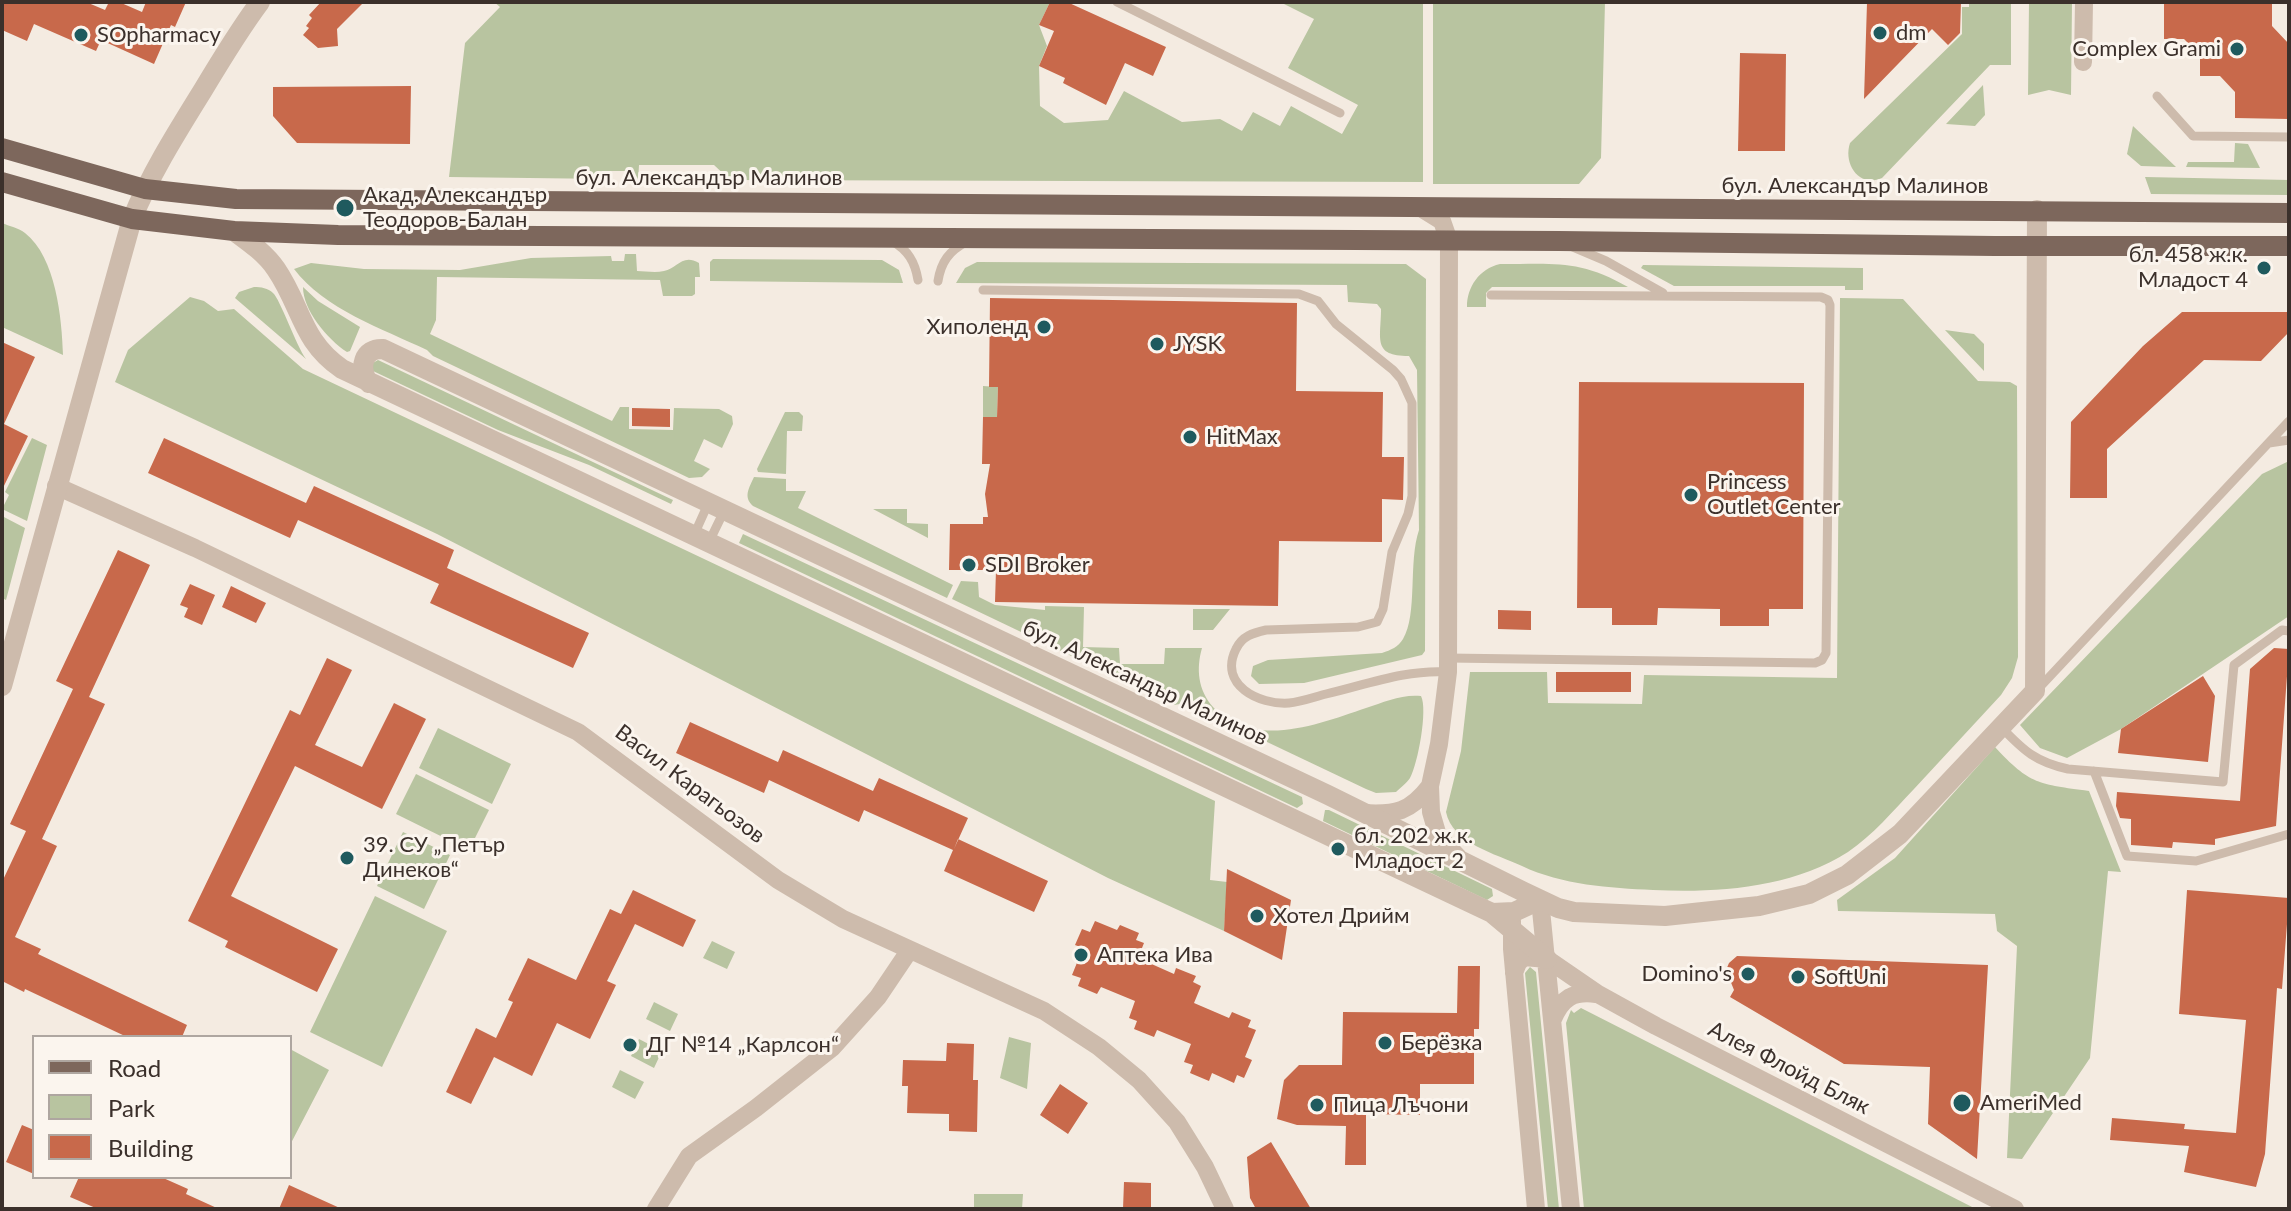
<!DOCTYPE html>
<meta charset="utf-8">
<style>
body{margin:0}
#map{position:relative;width:2291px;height:1211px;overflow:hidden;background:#f4ebe1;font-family:Lato,sans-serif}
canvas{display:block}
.frame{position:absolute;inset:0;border:4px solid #3b302b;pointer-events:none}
.legend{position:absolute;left:32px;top:1035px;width:260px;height:144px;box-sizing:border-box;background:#fbf5ee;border:2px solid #aea6a0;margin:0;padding:10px 14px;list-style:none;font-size:24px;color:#3b302b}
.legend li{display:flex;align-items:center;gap:16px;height:40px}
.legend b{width:40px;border:2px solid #aea6a0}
</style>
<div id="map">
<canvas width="2291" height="1211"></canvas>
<div class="frame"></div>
<ul class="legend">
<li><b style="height:10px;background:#7d675c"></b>Road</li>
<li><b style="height:22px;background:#b8c4a0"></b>Park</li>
<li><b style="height:22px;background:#c8694b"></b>Building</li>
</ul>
</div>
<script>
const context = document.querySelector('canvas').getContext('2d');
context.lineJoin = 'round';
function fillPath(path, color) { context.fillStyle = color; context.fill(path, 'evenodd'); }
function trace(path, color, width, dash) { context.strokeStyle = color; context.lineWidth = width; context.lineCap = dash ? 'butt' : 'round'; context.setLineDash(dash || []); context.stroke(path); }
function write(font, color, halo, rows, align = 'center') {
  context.font = font + ' Lato,sans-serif'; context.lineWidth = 6; context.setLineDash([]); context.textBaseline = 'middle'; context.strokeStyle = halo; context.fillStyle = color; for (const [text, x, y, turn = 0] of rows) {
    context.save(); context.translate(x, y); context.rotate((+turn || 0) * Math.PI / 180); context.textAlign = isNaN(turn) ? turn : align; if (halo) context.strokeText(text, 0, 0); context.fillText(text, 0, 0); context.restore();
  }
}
fillPath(new Path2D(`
 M494,2h556l-11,23 8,21 -8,20 1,40 24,17 44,-3 16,-29 58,31 38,-3 22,12 11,-19 27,14 11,-20 51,28 16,-29 -70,-37 26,-49 -34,-17h143v180l-693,-2 -16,-15h-75l-1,17h-8l-1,-11h-20v8l-160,-2 16,-134 35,-36z
 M1433,2h172l-4,156 -22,26h-146z
 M1969,2h42v63h-21l-108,113c-23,10 -39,-14 -32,-35l112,-109v-27h7z
 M2029,2h43l-1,93 -22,-5 -21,5z
 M1983,85l2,30 -10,11 -29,-2z
 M2133,126l43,41 -35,-1 -14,-12z
 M2235,143l13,1 12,24 -74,-1 2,-5h46z
 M2145,177l144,3v15l-138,-1z
 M2,223c7,3 17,5 23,10 31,24 37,86 38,122l-61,-28z
 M625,254h11l1,17c8,0 18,2 27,0 13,-2 18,-18 35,-8l1,14h-5v17l-3,2h-29l-3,-16 -223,-3 -1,43 -6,14 182,87 8,-14h9v22l44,1 1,-22 45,1 13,7 1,8 -11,24 -18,-9 -10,22 16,8 -8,8 -13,1 -256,-122 -6,-6c-44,-21 -103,-41 -133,-81l17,-6 53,6 96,1 71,-12 80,-2 1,5h12z
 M713,259l169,1 17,10 4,13 -193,-2v-19z
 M977,262l429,2 20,15 -1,372 -3,4 -118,28 -45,1 -8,-8 2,-10 15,-6 114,-7c9,-3 16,-6 21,-14 15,-25 5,-77 16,-109l-2,-160 -8,-14c-37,0 -28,-17 -28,-47l-4,-5 -29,-2 -1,-17 -391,-2 9,-15z
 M1500,264c53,0 80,-5 128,23h-136l-6,6v14h-19c0,-20 12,-38 33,-43z
 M1643,265l220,3v22h-18v-4h-171l-33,-18z
 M254,287c7,0 14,1 19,6 7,6 23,52 33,66l-71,-61 4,-6z
 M303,287l15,14 42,26 -10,24 -3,1c-20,-13 -44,-42 -44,-65z
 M190,297l14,4 14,10 16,-2 69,60 912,432 -5,79 17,2 -3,49 -116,-53 -671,-344 -322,-152 13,-32z
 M1840,298l63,1 75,82 32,1 7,4 1,271 -6,21 -11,17c-29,31 -58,63 -87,94 -21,22 -41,46 -66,63 -57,36 -129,41 -195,38 -43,-2 -91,-5 -131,-24 -26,-12 -70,-23 -76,-54l15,-61 9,-79h77l1,31 94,1 2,-29 193,3z
 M1945,330l29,4 10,10v27z
 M378,360l295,140 -2,4 -82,-39 -91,-35 -125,-59 -2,-7z
 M983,386l15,1 -1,30h-14z
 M785,412h14l4,4 -1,15h-15l-1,43 -28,-2 -1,-3z
 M32,438l15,7 -20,76 -25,-12 7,-14 -4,-3z
 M2289,461v155l-168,113 -54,29 -27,-10 -20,-23 242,-251z
 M754,477l32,2v12h20l-8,17 155,77 -6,13 -194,-92c-10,-9 -4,-18 1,-29z
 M873,509h34v14l21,1v14z
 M2,516l23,12 -19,72 -4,-2z
 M743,534l559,263 1,7 -6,4 -558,-265z
 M961,581l17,1 1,15 16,8 50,5v-4l39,1 -1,40 36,1 1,16h44l1,-16h37c-6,21 -4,42 11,59 41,43 106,17 153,1 18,-6 36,-14 55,-12 7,13 -3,68 -11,82 -3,5 -9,9 -14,14l-20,1 -10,-4 -181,-86 -11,2 -222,-106z
 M1193,609h37l-17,21h-20z
 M438,728l73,36 -19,40 -73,-36z
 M1995,747c35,38 44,37 94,44l32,81 -13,-1 -18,187 -68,101 -15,-1 10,-212 -20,-15 -2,-17 -157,-3 -1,-11 58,-42z
 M416,774l73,36 -20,40 -73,-36z
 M1325,810h4l163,79 1,7 -6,4 -164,-79z
 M403,832l47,23 -26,54 -47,-23z
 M375,896l72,35 -65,136 -72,-35z
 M712,941l23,11 -8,17 -24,-11z
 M1530,967l6,5 23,237h-11l-23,-236z
 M654,1002l24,12 -8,17 -24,-12z
 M1581,1008l395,201h-392l-18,-186 5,-13 3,3z
 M1009,1037l22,6 -4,46 -27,-11z
 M639,1039l23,12 -8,17 -23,-12z
 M290,1049l39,21 -39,75z
 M620,1070l24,12 -9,17 -23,-12z
 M974,1194h49l-1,15h-48z`), '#b8c4a0');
fillPath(new Path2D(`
 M2,2h84l19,8 4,-8h10l23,10 4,-10h40l-11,25 -4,-2 -17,39 -53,-24 -5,11 -62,-27 -7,17 -25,-11z
 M321,2h43l-27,27 1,17 -20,2 -15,-13 6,-7 -3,-2 6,-8 -3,-3z
 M1050,2h17l99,45 -13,29 -28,-13 -19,42 -43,-22 2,-5 -26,-12 15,-35 -15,-6z
 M1961,2l-1,31 -12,12 -16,-16 -68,70 3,-96z
 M2164,2l108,2v22l17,18v75l-54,-1v-26l-15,-16h-20v-21l-16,-16h-20z
 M1740,53l46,1 -1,97h-47z
 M411,86l-1,58 -113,-1 -24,-27v-29z
 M990,298l307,5 -1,88 87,1 -1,65h22l-1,43 -21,-1v43l-103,-1 -1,65 -283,-4 1,-32h-47l1,-46h33v-7h5l-3,-23 5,-30h-8l1,-47h14l1,-30h-9z
 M2182,312h107v20l-28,29 -57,-1 -97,89v49h-37l1,-76 72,-76z
 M2,342l33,15 -31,67 24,12 -26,54z
 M1579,382l225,1 -1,226h-34v17h-49v-17l-62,-1 -1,17h-45v-17h-35z
 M632,408l38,1v18l-38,-1z
 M164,438l142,65 8,-17 140,64 -7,18 142,65 -16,35 -143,-65 9,-19 -24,-11 -117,-53 -8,18 -142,-65z
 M118,550l32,15 -61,132 16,7 -63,135 15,7 -42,91 26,12 -3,5 149,71 -5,12h-55l-102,-48 -1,3 -22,-11v-99l24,-51 -16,-7 63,-135 -17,-8z
 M190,584l25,11 -13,30 -18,-8 4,-9 -8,-3z
 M231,586l35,17 -10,20 -34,-16z
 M1498,610l33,1v19l-33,-1z
 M2274,648l15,1 -13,177 -61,13v6l-42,-3 -1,6 -41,-3v-26l-11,-1 -4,-12 1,-14 123,9 10,-132z
 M327,658l25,12 -37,75 47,22 32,-64 32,16 -44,90 -87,-43 -64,130 107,53 -21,43 -92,-45 3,-6 -40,-20 102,-211 10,5z
 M1556,672h75v20h-75z
 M2203,676l12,20 -7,66 -90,-9 3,-24z
 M690,722l88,40 5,-12 90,41 6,-13 89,40 -14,31 4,-10 90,42 -14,31 -90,-41 9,-21 -89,-40 -5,12 -90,-42 -5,13 -88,-40z
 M1227,869l64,31 -9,60 -58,-29z
 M633,890l63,30 -13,27 -48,-23 -28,57 9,4 -26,54 -33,-16 -25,53 -38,-19 -23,47 -25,-12 30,-64 20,10 17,-36 -5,-2 20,-42 48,22 34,-71 11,5z
 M2187,890l102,8 -7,91 -5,-1 -12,166 -9,33 -72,-15 5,-26 -79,-6 2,-22 73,6 -1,5 52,4 10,-113 -67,-6z
 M1095,921l22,9 3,-5 19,8 -3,7 8,3 -6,15 36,16 2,-6 20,8 -3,6 8,4 -7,17 35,15 3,-6 19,8 -3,7 8,3 -11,27 7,3 -8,18 -7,-3 -3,8 -22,-10 -3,8 -19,-8 3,-8 -9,-3 7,-18 -34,-14 -3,7 -20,-8 3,-8 -8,-3 6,-17 -34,-14 -4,7 -19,-8 3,-8 -9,-3 11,-27 -8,-3 7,-16 8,3z
 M1737,956l251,9 -11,194 -49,-35 2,-57 -86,-3 -114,-67 4,-7 -8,-20 3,-7z
 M1458,966h22l-1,63h-5v55h-54v31l-54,-1v51h-21l1,-39 -49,-1 -20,-6 7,-39 15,-15h43l1,-53 114,1z
 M947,1043l27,1 -1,36h5l-1,52 -28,-1v-17l-42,-1 1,-27h-6l1,-26 43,1z
 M1060,1084l28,19 -20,31 -28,-19z
 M22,1125l12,5v44l-28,-12z
 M1271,1142l40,67h-55l-6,-11 -3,-41z
 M79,1177h82l27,12 -2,5 33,15h-121l-28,-12z
 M1124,1182l27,1v26h-28z
 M289,1185l53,24h-63z`), '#c8694b');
trace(new Path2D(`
 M1117,2l223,111
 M2157,96l36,40 96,1
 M892,241c16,9 23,21 26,39
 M1573,247l33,14 57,32
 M938,281c3,-19 11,-30 28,-39
 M983,290l316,4 19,7 18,23 57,46 8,9 11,24v93l-4,18 -16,38 -9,57 -6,13 -19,5 -92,3c-13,3 -24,6 -30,19 -18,36 23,56 53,54 12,-1 25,-6 37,-9 39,-9 81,-25 122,-22
 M2269,443l20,-3
 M694,535l14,-31
 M709,542l15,-31
 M1448,658l367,5 7,-3 4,-7 4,-348 -2,-5 -7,-3 -330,-2
 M2038,689l251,-268
 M2002,728c22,23 34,34 66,41l155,13 11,-117 48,-35 7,1
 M2094,771l33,85 69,5 93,-27`), '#cdbbac', 9);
trace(new Path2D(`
 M2083,62l1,-60
 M1421,208l21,13 7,20 -1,431 -9,72 -9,42 1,26 7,24 20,21
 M56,486l139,62 383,184 200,148 65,39 201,92 55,36 40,33 38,42 28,45 20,42
 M1363,813c33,2 47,-1 67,-27
 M1540,900l31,309
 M1512,921v28l24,260
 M1514,973l4,-10 6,-6 23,2 51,35 58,32 359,183
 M1553,1019c9,-21 20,-28 43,-25
 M656,1209l33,-53 67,-48 76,-60 46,-51 31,-46`), '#cdbbac', 18);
trace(new Path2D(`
 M234,231c15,11 31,22 42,38 26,38 25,72 66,100l1150,544 22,-1 26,-12
 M369,383c-11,-15 -6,-35 14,-34l945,446 196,97 34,16 16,4 91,4 94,-10 50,-12 38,-19 53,-41 135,-143 2,-481
 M2,686l130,-467c19,-46 45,-87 71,-129 18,-30 36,-60 57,-88
 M1492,913l55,46`), '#cdbbac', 20);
trace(new Path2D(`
 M2,148l143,41 91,10 2053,14
 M2,182l130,37 102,12 104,4 1221,6 436,5h294`), '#7d675c', 20);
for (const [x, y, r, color] of [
 [1880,33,8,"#1f5a5e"],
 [81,35,8,"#1f5a5e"],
 [2237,49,8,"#1f5a5e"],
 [345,208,10,"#1f5a5e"],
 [2264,268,8,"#1f5a5e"],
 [1044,327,8,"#1f5a5e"],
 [1157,344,8,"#1f5a5e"],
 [1190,437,8,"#1f5a5e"],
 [1691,495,8,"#1f5a5e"],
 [969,565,8,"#1f5a5e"],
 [1338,849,8,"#1f5a5e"],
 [347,858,8,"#1f5a5e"],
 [1257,916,8,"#1f5a5e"],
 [1081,955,8,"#1f5a5e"],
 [1748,974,8,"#1f5a5e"],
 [1798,977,8,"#1f5a5e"],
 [1385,1043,8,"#1f5a5e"],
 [630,1045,8,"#1f5a5e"],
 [1962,1103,10,"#1f5a5e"],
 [1317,1105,8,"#1f5a5e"]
]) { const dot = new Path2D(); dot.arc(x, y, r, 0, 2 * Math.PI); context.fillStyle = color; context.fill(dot); trace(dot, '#fbf5ee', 3); }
write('22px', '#3b302b', '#fbf5ee', [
 ["dm",1896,33],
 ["SOpharmacy",97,35],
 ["Complex Grami",2221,49,"right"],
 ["Акад. Александър",363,195],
 ["Теодоров-Балан",363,220],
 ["бл. 458 ж.к.",2248,255,"right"],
 ["Младост 4",2248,280,"right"],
 ["Хиполенд",1028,327,"right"],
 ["JYSK",1173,344],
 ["HitMax",1206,437],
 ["Princess",1707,482],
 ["Outlet Center",1707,507],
 ["SDI Broker",985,565],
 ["бл. 202 ж.к.",1354,836],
 ["Младост 2",1354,861],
 ["39. СУ „Петър",363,845],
 ["Динеков“",363,870],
 ["Хотел Дрийм",1273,916],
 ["Аптека Ива",1097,955],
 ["Domino's",1732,974,"right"],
 ["SoftUni",1814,977],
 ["Берёзка",1401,1043],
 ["ДГ №14 „Карлсон“",646,1045],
 ["AmeriMed",1980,1103],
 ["Пица Лъчони",1333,1105]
], 'left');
write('22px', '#3b302b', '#fbf5ee', [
 ["бул. Александър Малинов",709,178],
 ["бул. Александър Малинов",1855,186],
 ["бул. Александър Малинов",1145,683,25],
 ["Васил Карагьозов",690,784,37],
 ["Алея Флойд Бляк",1789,1068,27]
]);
</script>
